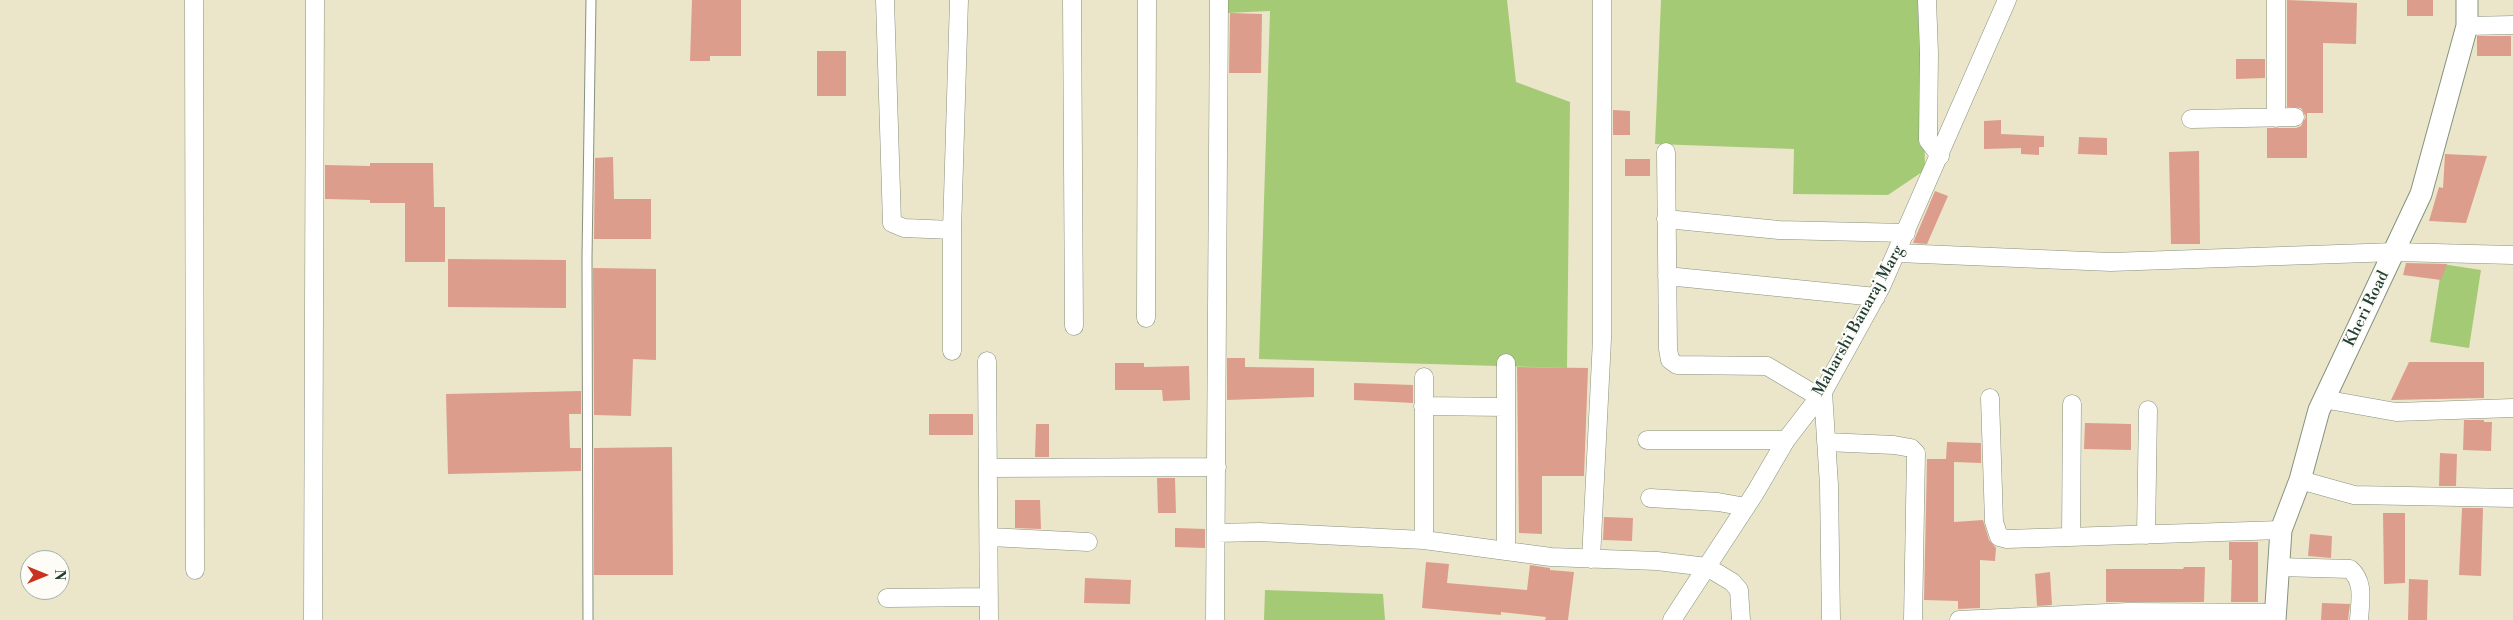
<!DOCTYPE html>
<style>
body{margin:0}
#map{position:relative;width:2513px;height:620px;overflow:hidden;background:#ebe6c9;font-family:"Libre Bodoni",serif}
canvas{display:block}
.north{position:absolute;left:20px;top:550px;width:50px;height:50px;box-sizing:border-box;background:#fdfcf7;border:1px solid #a4b0a9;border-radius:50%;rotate:90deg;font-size:14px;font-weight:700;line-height:20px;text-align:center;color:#1f3d34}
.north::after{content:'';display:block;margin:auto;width:18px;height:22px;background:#c8321e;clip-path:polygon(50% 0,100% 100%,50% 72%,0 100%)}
</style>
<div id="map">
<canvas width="2513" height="620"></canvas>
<div class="north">N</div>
</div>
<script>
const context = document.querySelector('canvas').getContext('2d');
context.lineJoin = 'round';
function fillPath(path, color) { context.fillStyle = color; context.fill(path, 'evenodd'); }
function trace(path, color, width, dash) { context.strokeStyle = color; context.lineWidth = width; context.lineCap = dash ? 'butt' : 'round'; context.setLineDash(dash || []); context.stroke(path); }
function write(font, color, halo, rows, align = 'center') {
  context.font = font + ' "Libre Bodoni",serif'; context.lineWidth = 4; context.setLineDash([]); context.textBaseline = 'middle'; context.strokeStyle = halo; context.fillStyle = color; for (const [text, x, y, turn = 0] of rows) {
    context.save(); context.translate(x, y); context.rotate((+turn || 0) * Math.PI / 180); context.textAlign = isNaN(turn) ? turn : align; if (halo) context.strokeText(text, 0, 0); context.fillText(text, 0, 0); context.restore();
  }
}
fillPath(new Path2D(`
 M1227,0h280l9,82 54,20 -3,266 -308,-9 11,-348 -44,2z
 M1661,0h261l3,170 -37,25 -95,-1 1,-45 -139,-5z
 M2442,264l39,6 -12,78 -39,-6z
 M1265,590l118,4 2,26h-121z`), '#a5ca75');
fillPath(new Path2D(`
 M692,0h49v56h-31v5h-20z
 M2287,0l70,3 -1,41 -33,-1v70h-16v45h-40v-30h29l5,-2 5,-9 -5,-9 -14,-1z
 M2407,0h26v16h-26z
 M1230,13l32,1 -1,59h-32z
 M2477,36h34v20h-34z
 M817,51h29v45h-29z
 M2236,59h29v19l-29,1z
 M1613,110l17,1v24h-17z
 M2001,120v14l43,2v11h-5v8l-18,-1v-6l-37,1v-28z
 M2079,137l28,1v17l-29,-1z
 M2199,151l1,93h-29l-2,-92z
 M2445,154l42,2 -21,67 -37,-2 10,-34 4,1z
 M613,157l1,42h37v40h-57l1,-81z
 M1625,159h25v17h-25z
 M370,163h63l1,44h11v55h-40v-59h-35v-3l-45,-1v-34l45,1z
 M1935,191l13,5 -21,48 -14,-1z
 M448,259l118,1v48l-118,-1z
 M2406,263l41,1 -6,16 -38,-5z
 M593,268l63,1v91l-23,-1 -2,57 -37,-1z
 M1227,358h18v9l69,1v29l-87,3z
 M2409,362h75v36l-93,2z
 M1115,363h29v4l45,-1 1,34 -27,1 -1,-11h-47z
 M1517,367l71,1 -4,108h-42v58l-23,-1z
 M1354,383l59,2v18l-59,-3z
 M581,391v23h-12l1,34h11v23l-133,3 -2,-80z
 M929,414h44v21h-44z
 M2464,420h20v2h8l-1,29 -28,-1z
 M2085,423l46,1v26l-47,-1z
 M1036,424h13v33h-14z
 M1947,442l34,1v20l-27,-1v60l29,-2 6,20 7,8 -1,13 -15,-1v48l-22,1v-8l-34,-1 3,-141h19z
 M672,447l1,128h-79v-127z
 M2440,453l17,1 -1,32h-17z
 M1157,478h18l1,35h-18z
 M1015,500h25l1,29 -26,-1z
 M2462,508h21l-2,68 -22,-1z
 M2383,513h22v70l-21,1z
 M1604,517l29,1 -1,23 -29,-1z
 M1175,528l30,1v19l-30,-1z
 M2310,534l22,2 -1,22 -23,-2z
 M2229,542h29v60h-27l1,-42h-3z
 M1426,562l23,2 -2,19 80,7 3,-25 20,3v2l24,2 -6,48h-23l1,-3 -45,-5v3l-79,-7z
 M2184,567h21l-1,35h-98v-33h77z
 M2050,572l2,33 -15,1 -2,-32z
 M1085,578l46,2 -1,24 -46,-1z
 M2409,579l19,1 -1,40h-19z
 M2322,603l28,1 -2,16h-27z`), '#dd9d8c');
const service = new Path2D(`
 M588,620l-1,-363 4,-257`);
const minor = new Path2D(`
 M194,0l1,570
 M885,0l7,223 12,5 48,2
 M1072,0l2,326
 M1927,0l2,53 -1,87 12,16
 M2276,0v118
 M2467,26l46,-1
 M2191,119l104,-2
 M1666,152l2,197 2,11 7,5 90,1 52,31
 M1666,219l113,11 127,3
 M1898,253l213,9 284,-10 118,3
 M1667,276l209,21
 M1146,318l1,-318
 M952,351v-121l7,-230
 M987,361l2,259
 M1506,363v187
 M1424,377v163
 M1823,392l6,93 2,135
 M1990,398l4,124 5,15 8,2 274,-9
 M2323,399l73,13 117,-4
 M1423,406l82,1
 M1647,440h139
 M1826,442l68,3 17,3 5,5 -3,167
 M988,468l229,-1
 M2300,480l54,15 159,3
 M1650,498l68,4 28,5
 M1216,533l43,-1 165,8 127,17 106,4 50,6 25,15 7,8 2,30
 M2146,535l2,-125
 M990,537l98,5
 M2071,537l1,-133
 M1591,559l11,-220v-339
 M2279,567l71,2c15,13 10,33 9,51
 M887,598l102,-1
 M313,620l2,-620
 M1215,620l4,-620
 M1672,620l83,-127 31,-53 37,-48 58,-105 126,-287
 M1959,620l169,-8 148,1`);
const tertiary = new Path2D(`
 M2275,620l6,-90 19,-50 19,-70 102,-216 46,-168v-26`);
trace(service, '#85927e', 11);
trace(minor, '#85927e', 19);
trace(tertiary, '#85927e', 23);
trace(service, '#fff', 9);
trace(minor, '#fff', 18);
trace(tertiary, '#fff', 21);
write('16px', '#1f3d34', '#fdfcf7', [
 ["Kheri Road",2367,309,-64],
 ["Maharshi Banaraj Marg",1859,321,-61]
]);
</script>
